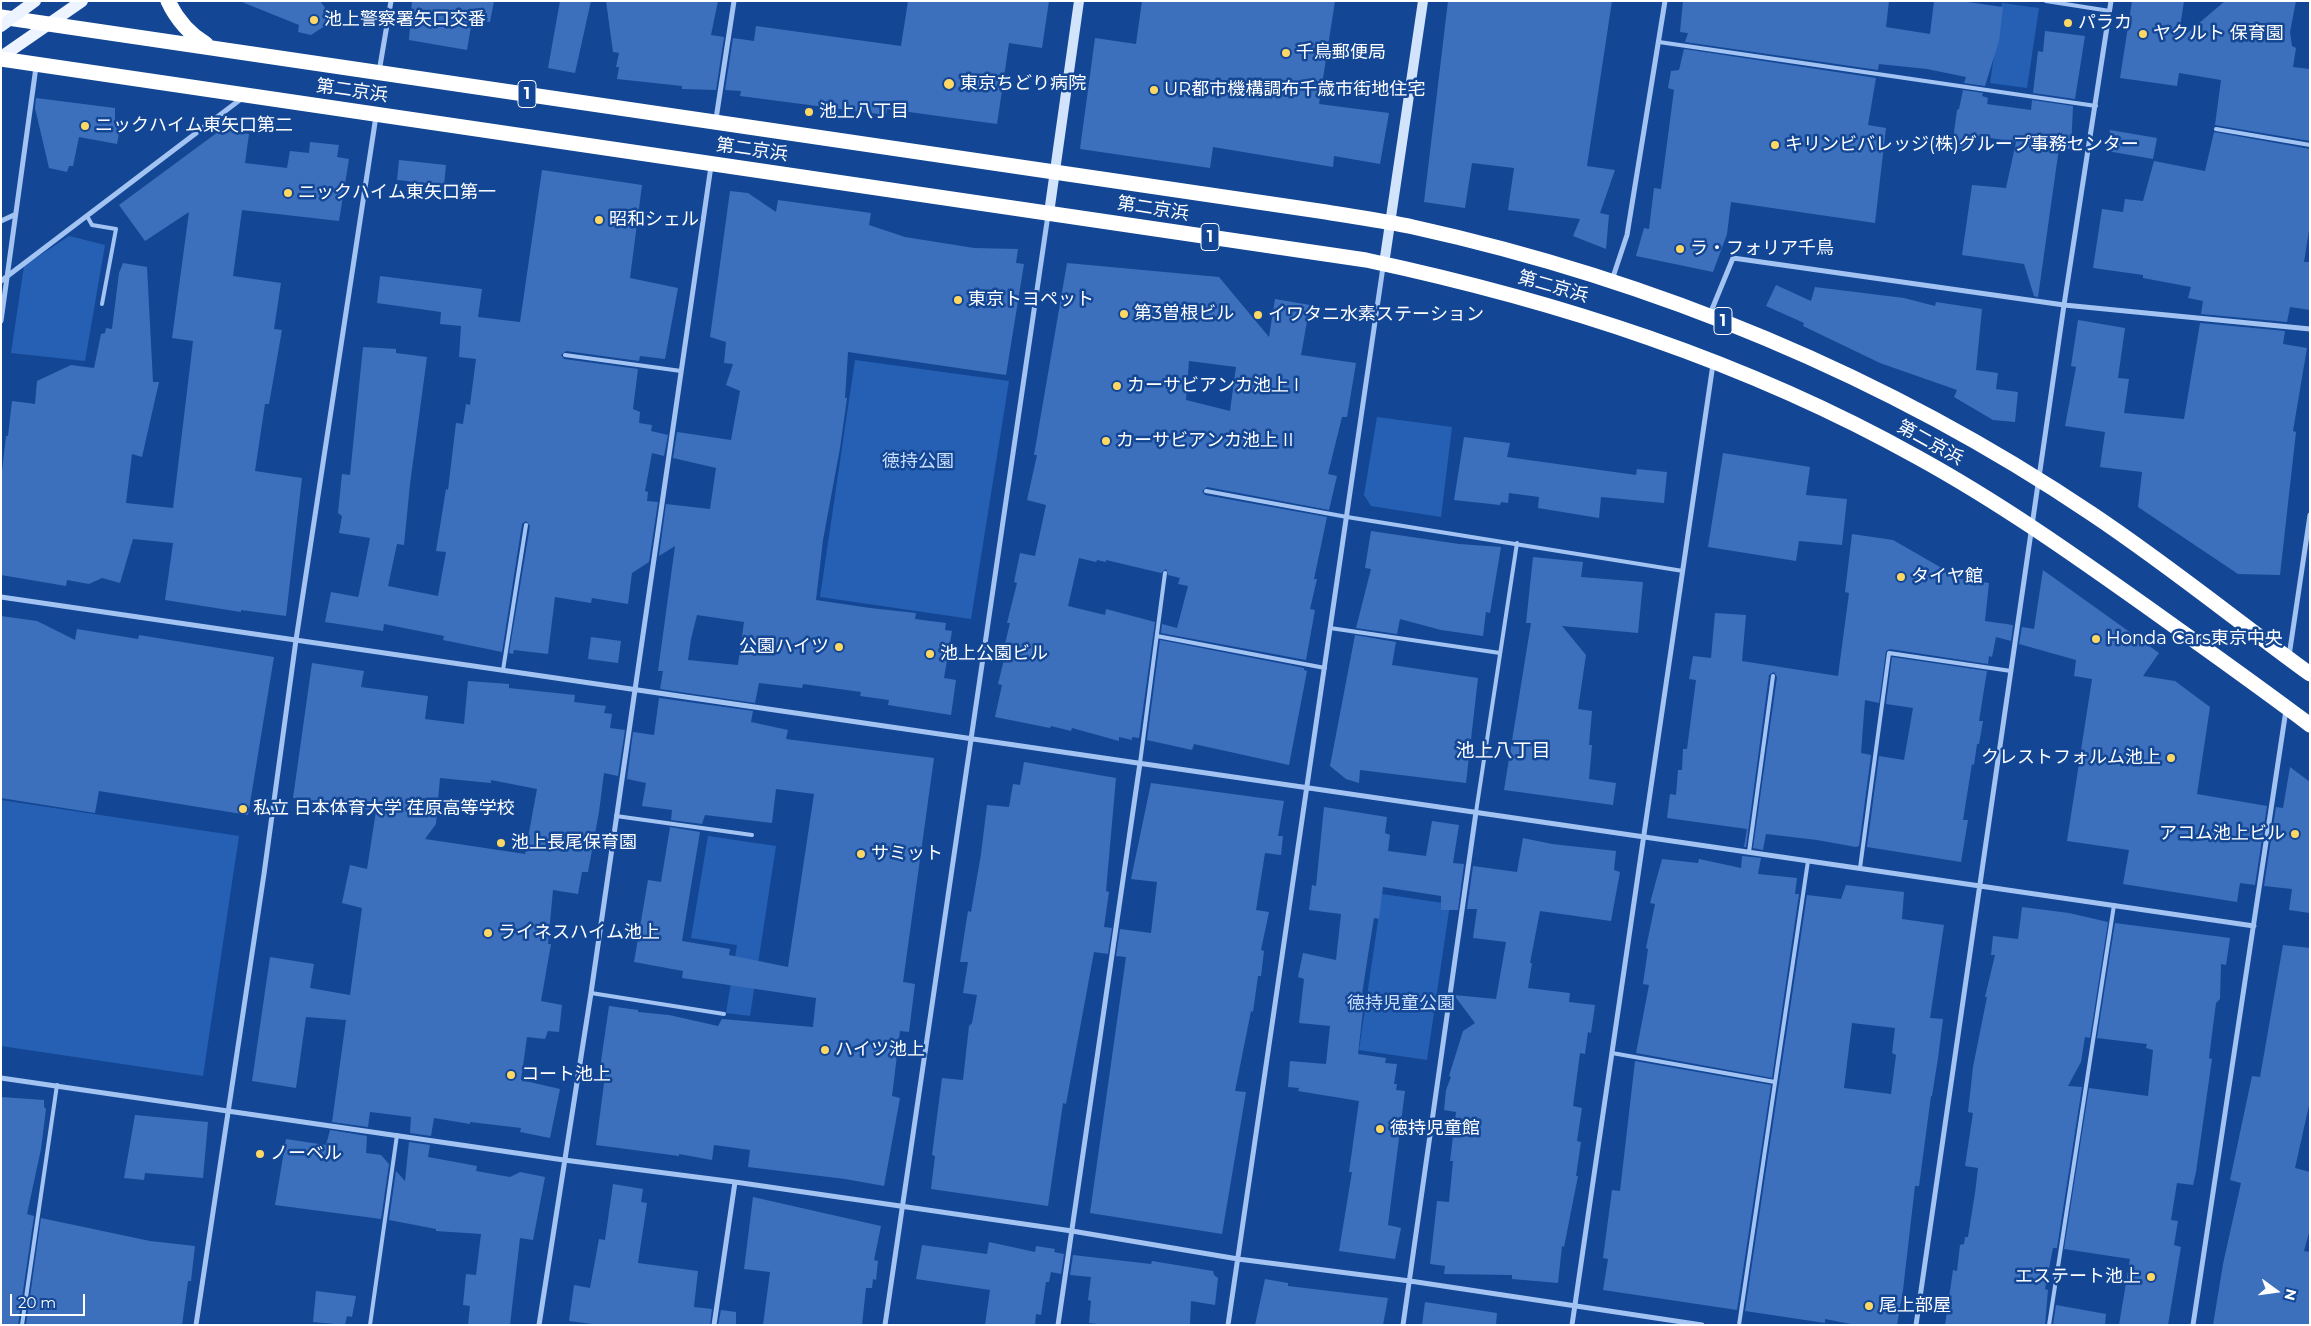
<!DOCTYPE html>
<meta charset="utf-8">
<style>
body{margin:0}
#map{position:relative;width:2311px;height:1326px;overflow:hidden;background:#134795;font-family:Montserrat,sans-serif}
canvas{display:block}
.frame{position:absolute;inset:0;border:2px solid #fff;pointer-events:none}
.north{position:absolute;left:2251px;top:1266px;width:50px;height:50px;-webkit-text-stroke:4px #134795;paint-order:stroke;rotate:104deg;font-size:14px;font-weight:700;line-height:20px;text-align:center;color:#fff}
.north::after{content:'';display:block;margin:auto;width:18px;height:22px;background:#fff;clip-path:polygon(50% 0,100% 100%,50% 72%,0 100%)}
.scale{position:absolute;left:10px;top:1294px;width:75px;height:22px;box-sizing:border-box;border:2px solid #fff;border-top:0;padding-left:6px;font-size:15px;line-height:18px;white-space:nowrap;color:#fff;-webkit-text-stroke:4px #134795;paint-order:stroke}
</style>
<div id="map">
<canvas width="2311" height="1326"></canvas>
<div class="frame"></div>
<div class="north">N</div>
<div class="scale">20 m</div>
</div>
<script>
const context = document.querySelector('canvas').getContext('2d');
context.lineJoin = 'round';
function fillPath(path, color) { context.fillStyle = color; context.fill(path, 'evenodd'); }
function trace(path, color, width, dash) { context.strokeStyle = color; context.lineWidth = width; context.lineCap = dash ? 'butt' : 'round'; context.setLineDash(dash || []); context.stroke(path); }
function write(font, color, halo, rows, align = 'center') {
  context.font = font + ' Montserrat,"Noto Sans JP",sans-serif'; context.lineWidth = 5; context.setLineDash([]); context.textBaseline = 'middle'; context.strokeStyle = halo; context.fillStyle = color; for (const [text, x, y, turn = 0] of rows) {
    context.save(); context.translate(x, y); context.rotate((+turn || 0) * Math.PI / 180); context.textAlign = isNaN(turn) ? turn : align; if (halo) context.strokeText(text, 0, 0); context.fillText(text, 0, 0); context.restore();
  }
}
fillPath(new Path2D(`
 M2002,3l37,5 -12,80 -37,-5z
 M69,236l36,9 -20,116 -74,-8 13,-87z
 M855,360l154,21 -38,238 -151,-22z
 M1377,417l75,10 -11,90 -70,-11 -7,-11z
 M1,800l238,36 -36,240 -202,-30z
 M708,836l68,10 -26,170 -24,-3 11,-68 -46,-7z
 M1382,894l68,10 -23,156 -68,-10z`), '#2660b4');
fillPath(new Path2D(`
 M320,1l14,19 -23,15 -13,-3 1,-7 -57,-23z
 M412,1h82l-4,21 -18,-1 -5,29 -58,-10z
 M560,1h31l-16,72 -27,-5z
 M606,1h112l-7,34 13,2 -8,53 -34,-1v-3l-65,-7 2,-12h-3l3,-14 -6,-1z
 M908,1h141l-7,47 -33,-5 -12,81 -110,-15 -1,6 -146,-19 1,-5 -16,-1 8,-52 21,3 2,-15 145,20z
 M1142,1h193l-16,103 70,9 -9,51 -46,-8 -1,11 -120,-20 -3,21 -130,-19 15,-111 41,6z
 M1448,1h164l-25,165 28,4 -15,43 9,2 -3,34 -33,-13 7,-17 -72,-9 6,-42 -42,-5 -7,45 -41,-6z
 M1683,1h206l-3,26 44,7 4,-33h26l43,6 -4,34 -14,45 -21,-3 2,-6 -39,-8 -48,-5 -1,6 -193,-28 3,-9 -8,-1z
 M2132,1h52l-6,40 47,-40h71l-6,31 2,14 4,2 -3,19 17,2v72l-95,-16 6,-45 -42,-7 -2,13 -57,-8z
 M2045,31l40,5 -10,63 -42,-6 5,-42 5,1z
 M1684,49l192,29 -8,47 18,3 -11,95 -144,-21 -4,32 -14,38 -77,-16 8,-28 5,1 5,-41 7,1 13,-99 -6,-2 3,-17 8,-1z
 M1963,90l20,3 -1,3 6,2 -1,6 44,6 1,-10 41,6 -2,43 -12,-1 -21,149 -4,-1 -10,-32 -62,-9 10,-70 34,3 10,-46 -45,-7 -4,15 -15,-3 5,-37 2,-1z
 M36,98l79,10v13l6,1 -4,22 -38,-7 -6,29h-4l-2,6 -18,-4 -14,-60z
 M222,129l27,5 -4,29 42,5 3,-17 19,2 1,-11 29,3 -2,12 12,2 -10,62 -97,-11 -9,66 48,7 -7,46 8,1 -13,74h-4l-10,67 47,7 -16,138 -45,-6v2l-76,-12 8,-57 -40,-4 -13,44 -18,-5 -13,6 -22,-4 -1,6 -65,-11v-95l5,-44h2l4,-35 23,3 2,-23 34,-16 23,3 7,-34 4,-1 1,-5 6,1 7,-56 4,-10 24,4 6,115h6l-17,75 -10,-3 -6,49 47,5 20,-167 -21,-3 17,-126 -44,29 -26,-36z
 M2110,130l47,8 -4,21 -46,-8z
 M2214,132l96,17v75l-6,38h6v48l-20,-3 -3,15 -86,-8 2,-13 -15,-3 3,-11 -48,-9v-3l-50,-7 9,-59 21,3 2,-13 18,2 11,-40 51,10z
 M399,160l47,5 -2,20 -47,-5z
 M542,170l100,15 -12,93 48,10 -13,71 -25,-3 -1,5 -73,-10 -5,4 3,4 74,10 -5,40 7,3 -1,11 13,2 -1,6 17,4 -4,21 -12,-3 -7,38 3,1 -1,9 11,1 -9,60 -17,11 -4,31 -36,-6 -1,5 -36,-6 -7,57 -34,-4 -1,4 -4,-1 21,-127 -4,-5 -4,3 -20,128 -59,-12 1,-4 -60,-12 -1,7 -58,-9 6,-30 27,5 1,-3 11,-56 -31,-5 3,-17 -4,-3 4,-39 8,1 13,-128 33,2v4l31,4 -17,127 -6,61 -7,-1 -9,42 50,10 8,-44 -10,-1 10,-62 2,1 8,-67 7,1 3,-20 4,1 6,-46 -17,-2 2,-31 -21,-2 1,-12 -64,-9 3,-27 102,13 -4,28 42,5z
 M730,191l18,2 28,19 2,-12 93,13 -2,12 36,12 69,11 44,1 -2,14 8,1 -18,111 -158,-23 -3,46h2l-7,50 -17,92 -7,60 54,8 46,5 -1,6 31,4 -1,7 7,1 -8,47 12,2 -5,35 -63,-10 1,-5 -29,-4 1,-4 -58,-8 -1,4 -43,-5 -4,20 -95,-14 3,-18h-5l17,-125 -16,10 7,-52 44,5 6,-41 -43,-10 4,-26 54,8 9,-49 -14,-6 7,-21 -9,-1 2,-21 -16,-5zM697,615l47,7 -6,43 -50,-5 3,-21z
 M1067,263l152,14 50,60 6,-38 35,6 -9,50 55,8 -9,54h-5l-14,57 9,2 -8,34 -122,-23 -5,4 3,4 122,22 -13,62h3l-7,30 5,1 -9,50 -145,-27 1,-9 15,4 11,-42 -10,-2 2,-6 -12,-3 -2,-6 -5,4 -55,-13v2l-9,-2 -1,2 -17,-4 -11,48 37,9 1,-6 49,13 -16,116 -7,-1v3l-13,-3v4l-47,-13 -1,3 -20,-5 -1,2 -55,-11 7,-32 -4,-1 9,-36h-3l6,-25h-3l10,-40 -3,-1 6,-29 15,3 11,-51 -19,-5 10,-45h-3zM1189,361l47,6 -6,44 -44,-11z
 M1776,285l35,16 4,-14 89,11 31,8 1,-4 46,7 -6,61 22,3 -2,16 22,3 -3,30 -22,-2 -39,-23 3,-7 -77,-27 -77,-37 1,-3 -38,-17z
 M2078,320l47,8 -7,50 11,1 -5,34 60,6 16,-96 85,8 -2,13 24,4 -14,83 3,1 -16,143 -42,-1 -100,-67 4,-35 -42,-5 5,-35 -40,-6 11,-59 -5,-1z
 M1464,437l46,6 -3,14 129,18 1,-6 30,3 -3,31 -63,-6 -2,21 -61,-10 1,-11 -30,-4 -1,10 -7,-1 -1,3 -46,-5z
 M1723,453l87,14 -4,28 41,4 -5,46 -43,-4 -3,20 -88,-14z
 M1371,531l88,13 42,3 -11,66 -4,-1 -3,24 -42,-6 -41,-11 -3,15 -41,-6 15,-59 -6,-1z
 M1852,534l41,6 68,39 28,4 -4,38 28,4 -2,16 -15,-4 -4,20 -3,-1 -1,8 -98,-15 -4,2 -7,52 -14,-3 -4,53 10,2 -12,91 -3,1 -39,-7 -51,-6 -3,16 -10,-2 24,-171 -3,-5 -5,3 -23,172h-2l3,-18 -80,-11 3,-24 6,1 2,-25h4l1,-21h4l9,-69 -7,-1 4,-23 18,2 4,-45 31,2 -4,46 96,15 11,-83 -4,-1z
 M1533,557l50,5 -2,15 62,5 -5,51 -76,-7 24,29 -8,54 14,2 -3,34h3l-3,34 27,4 -3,22 -109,-15 27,-167h-5z
 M2043,570l116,83 -16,23 32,5 35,26 -13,87 70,12 -12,79 -15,-2 -3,19 -114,-18 6,-34 -62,-9 25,-162 -18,-3 2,-16 -57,-16 3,-17 12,2z
 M1,616l36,5 38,19 2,-11 61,10 1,-4 135,22 -26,158 -149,-24 -4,22 -94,-15z
 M1355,635l41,7 -4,23 86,13 -12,105 -106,-13 -1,13 -13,-4 -16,-13z
 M591,637l30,4 -3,22 -30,-4z
 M1160,640l144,28v2l3,1 -18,94 -95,-21 -2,6 -45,-10z
 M1892,657l95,14 -8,50h4l-4,23h-2l-3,21 -2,-1 -9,56h5l-7,42 -94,-15 12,-91 25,4 9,-52 -27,-4z
 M312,663l52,8 -3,16 67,9 -3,23 39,5 4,-43 41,3v4l66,7 -1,7 32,4 -2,7 8,1 -2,14 15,2 -7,46 -14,-3 -5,39 -11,60h-6l-4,22 -25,-4 -5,54h3l-10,57 21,4 -3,27 -11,-1 -3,8 -18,-2 -6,43 39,9 -10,49 -30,-6 1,-4 -51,-6v2l-36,-6 -3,18 -21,-3 1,-16 -41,-5 -2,15 -36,-5 14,-102 -40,-3 -10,71 -44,-7 18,-124 44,7 -4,24 40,7 12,-87 -20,-5 8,-38 17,4 9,-58 -83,-13zM440,778l51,5v-3l46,9 -12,65 -100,-15 11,-15z
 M659,698l94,13 -2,11 37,8 -2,9 148,19 -31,224 12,2 -6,48 -9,-1 -8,65 8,2 -16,88 -39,-7 -97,-12 2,-17 -36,-5 -2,15 -33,-6v2l-83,-11 10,-77h-6l9,-62 29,4v2l31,3 49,11 4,-7 91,8 3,-29 -134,-20 1,-7 -49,-9 14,-82 13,2 9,-55 30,5 -18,109 48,8 -1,6 59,12 26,-173 -38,-5 -4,34 -67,-8 -3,9 -31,-4 1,-10 -30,-4 4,-23 -19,-4 6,-47 21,3z
 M1024,762l92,16 -10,113 3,1 -5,35 8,1 -4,26 -14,-2 -28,152 -3,-1 -15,103 -117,-17 4,-33 -3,-1 10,-77 21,2 6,-54 3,-3 5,-28 -14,-2 5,-31h-8l8,-51 3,1 10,-58 6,-49 22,2 4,-23 7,1z
 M2290,767l20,15v131l-21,-3 3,-21 -28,-3 12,-79 7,1z
 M1151,783l133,18 -6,35h5l-2,19 -16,-2 -9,57 13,2 -8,38 3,1 -3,25h-3l-5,36 -2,-1 -16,80 11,1 -24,142 -132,-21 36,-256 -10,-1 4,-27 31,4 6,-51 -26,-3z
 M1324,807l63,10 -2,16 5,2 -2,16 38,5 6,-35 27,4 -6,38 11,1 -6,46h-17v-14l-58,-9 -4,32 -5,-1 -6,37 -7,46 3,1 -6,52 28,4 -1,5 12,1 -3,20h3l-1,6 9,1 -17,134 13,3 -6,31 -56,-8 13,-79h-3l10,-71 -61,-10 1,-3 -11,-1 2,-26 36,3 4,-38 -31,-3 5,-44 -6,-2 5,-24 33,7 5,-46 -32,-4 3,-25 4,1z
 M1523,838l29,6 64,7 -2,19 6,2 -9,49 -71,-10 -10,52h2l-4,25 42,5 -1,9 26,3 -4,28 -3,-1 -3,22 -5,-1 -7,53 9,2 -5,33 4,1 -5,34h2l-14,71 -2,-1 -4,37 -46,-4v-4l-68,-1 1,-8 -15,-2 7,-63 12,1 4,-41h-3l6,-49 -12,-2 2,-20 5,-13 -2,-1 14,-45 12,-8 -21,-28 42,4 10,-57 -33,-4 4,-29h-10l6,-43 44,6z
 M1742,856l19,2 -3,16 39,4 -2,16h4l-27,184 -136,-25 13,-68 -6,-1 5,-35 -2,-1 9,-44 -5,-1 12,-44 36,4 1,-4 42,9z
 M1846,885l58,7 -2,27 42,6 -14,93 13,1 -5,39 -6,38h-1l-12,90h-4l-12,104 -6,35h-41l-31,-6v4l-80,-12 62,-416 34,4zM1852,1023l43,5 -3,25 4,2 -5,39 -47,-6z
 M2022,907l47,6 39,9 -18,116 -5,-1 -4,25 -13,24 14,1 -25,161h-4l-8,41 3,1 -3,35h-100l8,-55 4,1 3,-26 4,-1 1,-7h3l7,-44 3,-25 -13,-2 8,-53 -5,-1 5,-45 14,-70h-2l10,-42h-4l2,-19 25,3z
 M2115,923l115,15 -4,27 -5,-1 -1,35 -4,4 -7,55 3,1 -16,113 -3,13 -16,-2 -6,37 7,1 -4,24 7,2 -13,78h-49l11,-66 -66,-10 25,-161 59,8 5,-46 -7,-2 1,-4 -50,-6z
 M2283,945l27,3v153l-15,67 15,4v57l-6,22 6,1v73h-97l10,-61 18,-81 -11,-3 22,-104 8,1z
 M1635,1061l136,24 -34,225 -134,-20 5,-31 -5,-1 9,-68 8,1z
 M1,1097l43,3v7l2,2 -5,40 -14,65 7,2 -16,109h-17z
 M135,1115l73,7 -5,56 -58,-5 -1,7 -20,-2z
 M330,1130l37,6 -1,17 15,2 8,9 -8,55 -106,-14 11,-66 40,6z
 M409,1142l21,3 -2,12 49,9 -1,5 34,6 10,-5 25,5 -12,63 -13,-2 -10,87h-42l2,-19 -7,-1 3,-31 10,1 5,-41 -45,-3v-2l-47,-9 7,-49 9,10z
 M613,1184l30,5 -2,13 6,1 -9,60 60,8 -4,36 18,2 -2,16h-110l-31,-4 5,-36 16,3 9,-49 6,1z
 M753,1197l128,29 -7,34 4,1 -2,19 -3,-1 -1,9h-6l-4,37h-99l7,-53 -26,-3z
 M41,1218l109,23 45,5 -4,35h-3l-6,44h-156z
 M989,1242l46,10 1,-6 19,3 -1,3 10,2 -3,20 -10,-2 -2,10h-3l-5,33 -5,-1 -1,11h-50l5,-35 -74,-11 6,-34 65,9z
 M1073,1255l78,9 1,-3 61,10 1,4 4,3 -3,27 -24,-4 -1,24h-83l-18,-2 2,-22 -3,-1 3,-23 -21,-2z
 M1265,1279l23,4v3l100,12 -5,27h-128z
 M316,1291l40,5 -4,21 -5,-1 -2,9 -32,-3z
 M1425,1302l72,11 -1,12h-74z
 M2056,1305l50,9 -1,11h-52z
 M721,1310l15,2v13h-18z`), '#3c70bd');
trace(new Path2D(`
 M2046,1l64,10
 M1659,42l437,64
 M2216,129l94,16
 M87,216l5,9 24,4 -14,75
 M565,355l116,16
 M1206,491l141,26 336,54
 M1330,628l170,25
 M1157,636l168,32
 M503,670l23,-145
 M1140,763l25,-190
 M1476,812l41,-269
 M616,816l136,19
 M1749,852l24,-176
 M1860,868l29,-215 122,18
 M591,993l133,21
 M1612,1053l163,29
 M22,1325l35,-240
 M370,1325l27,-190
 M1739,1325l69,-464
 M2049,1325l65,-420`), '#a3c4f2', 4);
trace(new Path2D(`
 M379,72l12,-71
 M716,119l18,-118
 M1,221l13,-6
 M1612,280l15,-45 38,-234
 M1,281l240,-182
 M1710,314l23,-56 331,47 246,24
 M1,321l35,-254
 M1,597l2253,329
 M2289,656l21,-141
 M1,1078l563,82 171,22 337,49 166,28 172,22 292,44
 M196,1325l68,-451 32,-234 80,-524
 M539,1325l52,-332 120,-827
 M714,1325l21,-143
 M885,1325l163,-1110
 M1058,1325l82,-562
 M1228,1325l155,-1058
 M1403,1325l73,-513
 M1572,1325l141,-961
 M1916,1325l148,-1020 47,-304
 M2193,1325l93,-615`), '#a3c4f2', 5);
trace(new Path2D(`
 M1049,213l30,-212
 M1384,264l39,-263`), '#d2e3fc', 10);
trace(new Path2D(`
 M1,57l81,-56`), '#eef4ff', 12);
trace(new Path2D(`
 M168,1c9,19 20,32 38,43
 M1,17l1325,195c29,5 59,9 87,15 241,53 474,149 679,287 75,50 145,107 218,160
 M1,59l1365,201c192,41 379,101 551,197 82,45 157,98 233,152 53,38 107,76 160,116`), '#fff', 15);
trace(new Path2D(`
 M1,26l34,-25`), '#eef4ff', 12);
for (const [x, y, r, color] of [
 [314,20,5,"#ffd864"],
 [2068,23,5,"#ffd864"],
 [2143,34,5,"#ffd864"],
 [1286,53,5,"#ffd864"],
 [949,84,6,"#ffd864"],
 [1154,90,5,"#ffd864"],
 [809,112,5,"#ffd864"],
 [85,126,5,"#ffd864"],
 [1775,145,5,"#ffd864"],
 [288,193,5,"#ffd864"],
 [599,220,5,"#ffd864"],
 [1680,249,5,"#ffd864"],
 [958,300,5,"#ffd864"],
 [1124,314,5,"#ffd864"],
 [1258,315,5,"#ffd864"],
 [1117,386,5,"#ffd864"],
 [1106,441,5,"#ffd864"],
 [1901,577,5,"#ffd864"],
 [2096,639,5,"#ffd864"],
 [839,647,5,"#ffd864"],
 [930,654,5,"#ffd864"],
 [2171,758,5,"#ffd864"],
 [243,809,5,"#ffd864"],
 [2295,834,5,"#ffd864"],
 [501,843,5,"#ffd864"],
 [861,854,5,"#ffd864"],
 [488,933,5,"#ffd864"],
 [825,1050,5,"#ffd864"],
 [511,1075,5,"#ffd864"],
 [1380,1129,5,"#ffd864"],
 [260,1154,5,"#ffd864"],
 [2151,1277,5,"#ffd864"],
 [1869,1306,5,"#ffd864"]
]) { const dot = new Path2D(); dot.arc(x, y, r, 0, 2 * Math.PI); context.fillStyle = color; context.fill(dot); trace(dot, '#134795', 2); }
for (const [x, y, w] of [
 [527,94,18],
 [1210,237,18],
 [1723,321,18]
]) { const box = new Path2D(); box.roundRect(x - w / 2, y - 13.5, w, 27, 4); context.fillStyle = '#134795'; context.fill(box); trace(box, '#fff', 1); }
write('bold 16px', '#fff', null, [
 ["1",527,94],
 ["1",1210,237],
 ["1",1723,321]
]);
write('18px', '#fff', '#134795', [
 ["池上警察署矢口交番",324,20],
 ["パラカ",2078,23],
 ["ヤクルト 保育園",2153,34],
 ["千鳥郵便局",1296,53],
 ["東京ちどり病院",960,84],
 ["UR都市機構調布千歳市街地住宅",1164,90],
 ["池上八丁目",819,112],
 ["ニックハイム東矢口第二",95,126],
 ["キリンビバレッジ(株)グループ事務センター",1785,145],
 ["ニックハイム東矢口第一",298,193],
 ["昭和シェル",609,220],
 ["ラ・フォリア千鳥",1690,249],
 ["東京トヨペット",968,300],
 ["第3曽根ビル",1134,314],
 ["イワタニ水素ステーション",1268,315],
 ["カーサビアンカ池上 I",1127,386],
 ["カーサビアンカ池上 II",1116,441],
 ["タイヤ館",1911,577],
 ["Honda Cars東京中央",2106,639],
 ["公園ハイツ",829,647,"right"],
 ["池上公園ビル",940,654],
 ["クレストフォルム池上",2161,758,"right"],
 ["私立 日本体育大学 荏原高等学校",253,809],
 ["アコム池上ビル",2285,834,"right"],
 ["池上長尾保育園",511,843],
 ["サミット",871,854],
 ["ライネスハイム池上",498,933],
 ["ハイツ池上",835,1050],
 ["コート池上",521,1075],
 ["徳持児童館",1390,1129],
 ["ノーベル",270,1154],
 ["エステート池上",2141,1277,"right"],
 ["尾上部屋",1879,1306]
], 'left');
write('18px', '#fff', '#134795', [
 ["第二京浜",352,91,8],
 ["第二京浜",752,150,8],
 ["第二京浜",1153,209,9],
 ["第二京浜",1553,287,16],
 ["第二京浜",1930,443,29]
]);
write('18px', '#cadffd', '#134795', [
 ["徳持公園",918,462],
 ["徳持児童公園",1401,1004]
]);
write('19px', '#fff', '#134795', [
 ["池上八丁目",1503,751]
]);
</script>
